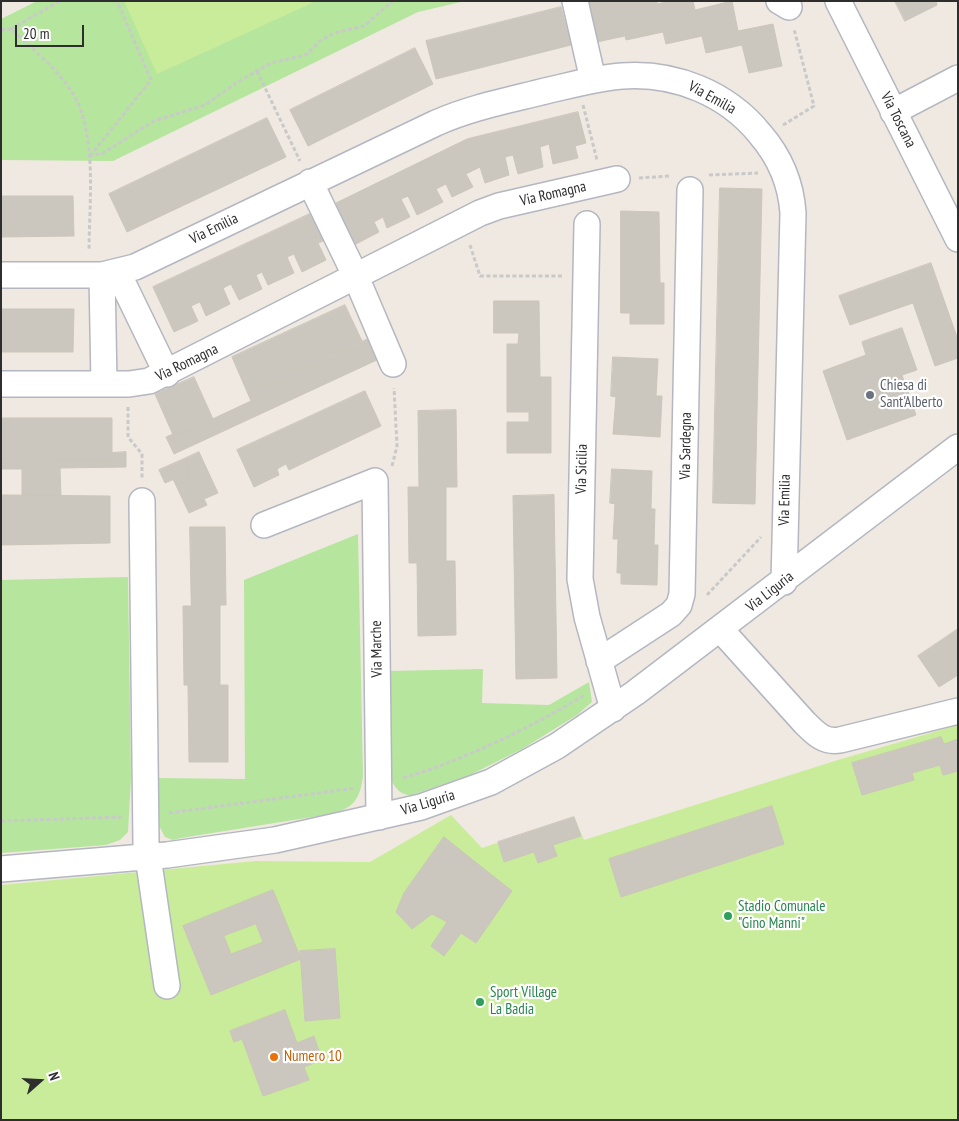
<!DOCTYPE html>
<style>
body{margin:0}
#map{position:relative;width:959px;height:1121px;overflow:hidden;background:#efe9e1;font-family:"PT Sans Narrow",sans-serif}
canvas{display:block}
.frame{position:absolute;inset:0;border:2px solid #2e2e2e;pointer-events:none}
.north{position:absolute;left:15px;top:1056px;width:50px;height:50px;-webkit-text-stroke:4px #fff;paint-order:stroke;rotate:71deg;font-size:14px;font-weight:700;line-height:20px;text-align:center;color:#2e2e2e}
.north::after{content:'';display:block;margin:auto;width:18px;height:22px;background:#2e2e2e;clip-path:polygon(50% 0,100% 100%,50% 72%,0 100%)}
.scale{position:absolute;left:15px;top:25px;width:69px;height:22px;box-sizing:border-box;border:2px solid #2e2e2e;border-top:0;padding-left:6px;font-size:15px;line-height:18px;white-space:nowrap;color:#2e2e2e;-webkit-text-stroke:4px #fff;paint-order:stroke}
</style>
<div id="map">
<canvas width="959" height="1121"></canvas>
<div class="frame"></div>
<div class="north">N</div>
<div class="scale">20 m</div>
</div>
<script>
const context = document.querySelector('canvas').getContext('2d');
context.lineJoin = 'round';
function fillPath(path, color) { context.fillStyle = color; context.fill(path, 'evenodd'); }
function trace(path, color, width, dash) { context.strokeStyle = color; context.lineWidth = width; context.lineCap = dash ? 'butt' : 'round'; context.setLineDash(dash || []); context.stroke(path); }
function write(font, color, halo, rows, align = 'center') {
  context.font = font + ' "PT Sans Narrow",sans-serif'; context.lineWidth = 4.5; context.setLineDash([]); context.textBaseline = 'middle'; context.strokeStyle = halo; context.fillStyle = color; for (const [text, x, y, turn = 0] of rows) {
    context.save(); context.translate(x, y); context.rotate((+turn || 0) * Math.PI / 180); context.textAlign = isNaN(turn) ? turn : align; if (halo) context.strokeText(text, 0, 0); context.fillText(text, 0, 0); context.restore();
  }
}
fillPath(new Path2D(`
 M37,1h428l-47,11 -305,149 -112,-1v-141z
 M358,534l5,242c-3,23 -9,32 -32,38l-150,24 -8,2 -8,-3 -7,-13 -1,-46 88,1 -1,-199z
 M128,577l3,201 -3,54 -8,8 -14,5 -105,8v-273z
 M483,669l-1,34 67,2 40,-23 3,20 -15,13 -55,34 -52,26 -58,20c-13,1 -19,-10 -23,-20l-1,-104z`), '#b6e59e');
fillPath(new Path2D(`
 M124,1h187l1,2 -155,71z
 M958,725v395h-957v-235l255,-24 114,1 81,-47 31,33 92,-31 10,23 254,-80z`), '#c9ec9a');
const building = new Path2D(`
 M588,1h69v3l14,-3h22l2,9 37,-9 6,30 35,-7 9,42 -33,7 -7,-28 -36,8 -4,-17 -36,8 -3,-12 -37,8 -1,-4 -33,7 -9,-40z
 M895,1h41l1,4 -32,16z
 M561,7l10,38 -135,34 -10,-38z
 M415,48l18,36 -125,62 -18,-36z
 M578,112l8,31 -11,3 3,12 -25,6 -4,-20 -9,3 3,20 -25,7 -5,-19 -8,2 4,18 -24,8 -5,-16 -14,7 7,13 -21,10 -6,-13 -10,5 7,13 -26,13 -9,-19 -7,3 9,18 -23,11 -4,-11 -9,5 5,10 -25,13 -18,-42 131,-64z
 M267,118l19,39 -159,75 -18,-38z
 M720,188l42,1 -7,315 -42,-1z
 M1,196h72l1,40 -73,1z
 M621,211l38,1 1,71h4v41h-34v-11h-9z
 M314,212l12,28 -8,3 8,17 -24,12 -8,-18 -7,3 7,16 -26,12 -6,-13 -6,3 6,14 -23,11 -8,-16 -8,4 7,16 -24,12 -6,-14 -9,4 7,15 -24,11 -21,-45z
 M931,263l27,77v18l-23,8 -22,-63 -63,22 -11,-29z
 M494,301h45l1,76h11v76h-44v-31h22v-10h-22v-68h11l1,-11h-25z
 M345,305l17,36 -114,53 -16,-37z
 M1,309h73l-1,43h-72z
 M902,328l15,42 -15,5 14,40 -69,25 -24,-69 43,-16 -4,-13z
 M370,338l9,21 -205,95 -8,-17 7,-3 1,3 77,-36 -3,-7z
 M613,357l45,2 -2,37h6l-2,41 -47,-3 3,-37 -5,-1z
 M194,377l19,42 -39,18 -19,-43z
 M365,391l16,35 -92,44 -3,-6 -9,5 2,6 -25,12 -17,-37z
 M456,410l1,77h-11v74h9l1,74 -38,1 -1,-73h-8l-1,-76h11l-1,-76z
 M1,418h111v42l-111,-1z
 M126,452v15l-66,1 1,28 -39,-1v-26h-21v-10l111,1v-7z
 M199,452l19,41 -14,6 3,6 -18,8 -16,-34 16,-6 -5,-14z
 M184,459l5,14 -24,10 -6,-13z
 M612,469l40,2 -1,38h4l-1,36h4l-1,40 -36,-1v-11h-4l1,-34h-5l2,-35 -5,-1z
 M1,495l109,1v47l-109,2z
 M554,495l3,183 -41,1 -3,-183z
 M190,527h35l1,78h-6v80h8v77h-39l-1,-77h-4l-1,-79h8z
 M958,629v46l-19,12 -21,-31z
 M941,737l3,7 14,-5v32l-15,4 -3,-10 -28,8 2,7 -52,15 -10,-32z
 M772,806l12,38 -163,53 -12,-38z
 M574,817l7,19 -28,9 4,11 -19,7 -4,-11 -30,10 -6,-20z
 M444,837l68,54 -36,52 -15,-10 -17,23 -13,-10 16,-24 -15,-8 -20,15 -16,-17 8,-19z
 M273,890l28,69 -90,36 -28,-69zM256,924l7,18 -32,12 -7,-18z
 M335,949l5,69 -35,3 -5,-70z
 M285,1010l12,33 17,-7 8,24 -18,7 5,13 -46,16 -21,-57 -8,3 -4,-11z`);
fillPath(building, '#cbc7bf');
trace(building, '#cbc5ba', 1);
const minor = new Path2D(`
 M575,1l18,79
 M779,1l10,6
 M838,1l120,238
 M893,112l65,-34
 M310,182l46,95 37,87
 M587,224l-7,355 7,38 26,92
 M118,273l49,101
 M1,275h101l33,-8 301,-144c34,-15 69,-22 105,-31 27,-6 54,-14 81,-16 52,-4 105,17 138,58 19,22 31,49 33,79l-9,369
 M102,275l2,109
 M1,384h128l20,-3 331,-168 19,-7 118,-27
 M142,501l4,342 21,143
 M264,525l111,-44 4,336
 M721,630l83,92c11,11 20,21 36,18l118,-29
 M599,661l72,-47 8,-9 3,-11 8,-404
 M1,869l166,-14 108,-15 146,-33 70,-25 66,-36 78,-53 323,-246`);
trace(minor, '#b4b7c1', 28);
trace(new Path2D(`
 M11,29l49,-28
 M1,30l10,-1c21,19 46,40 61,63 26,40 17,113 17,159
 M257,71l43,90
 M583,105l14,55
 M783,125l31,-19 -20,-77
 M89,156l14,-3 51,-32 51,-16 31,-22 35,-20 35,-8 14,-14 14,-8 30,-7 29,-25
 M90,156l61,-76 -34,-79
 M709,175l49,-2
 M639,178l31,-2
 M470,245l10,31h83
 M128,407v30l14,17v24
 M392,466l5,-20 -3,-58
 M707,595l54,-58
 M403,778c64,-19 124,-49 182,-83
 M169,813l187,-25
 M1,821l122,-4`), '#c9c9c9', 3, [4, 2.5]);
trace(minor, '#fff', 25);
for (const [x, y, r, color] of [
 [870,395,5,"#6b7280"],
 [728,916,5,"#2e9e5b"],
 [480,1002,5,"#2e9e5b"],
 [274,1057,5,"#e8710a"]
]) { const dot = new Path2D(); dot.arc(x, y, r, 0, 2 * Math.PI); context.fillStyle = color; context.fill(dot); trace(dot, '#fff', 2); }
write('15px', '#2e2e2e', '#fff', [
 ["Via Emilia",712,98,29],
 ["Via Toscana",898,120,63],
 ["Via Romagna",553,194,-13],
 ["Via Emilia",214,229,-26],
 ["Via Romagna",187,363,-26],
 ["Via Sardegna",686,446,-89],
 ["Via Sicilia",582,469,-89],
 ["Via Emilia",785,500,-89],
 ["Via Liguria",770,592,-38],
 ["Via Marche",377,649,-91],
 ["Via Liguria",428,803,-17]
]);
write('15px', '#5b616d', '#fff', [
 ["Chiesa di",880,386],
 ["Sant'Alberto",880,403]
], 'left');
write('15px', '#27864d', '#fff', [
 ["Stadio Comunale",738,907],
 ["\"Gino Manni\"",738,924],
 ["Sport Village",490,993],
 ["La Badia",490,1010]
], 'left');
write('15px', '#c56008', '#fff', [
 ["Numero 10",284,1057]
], 'left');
</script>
